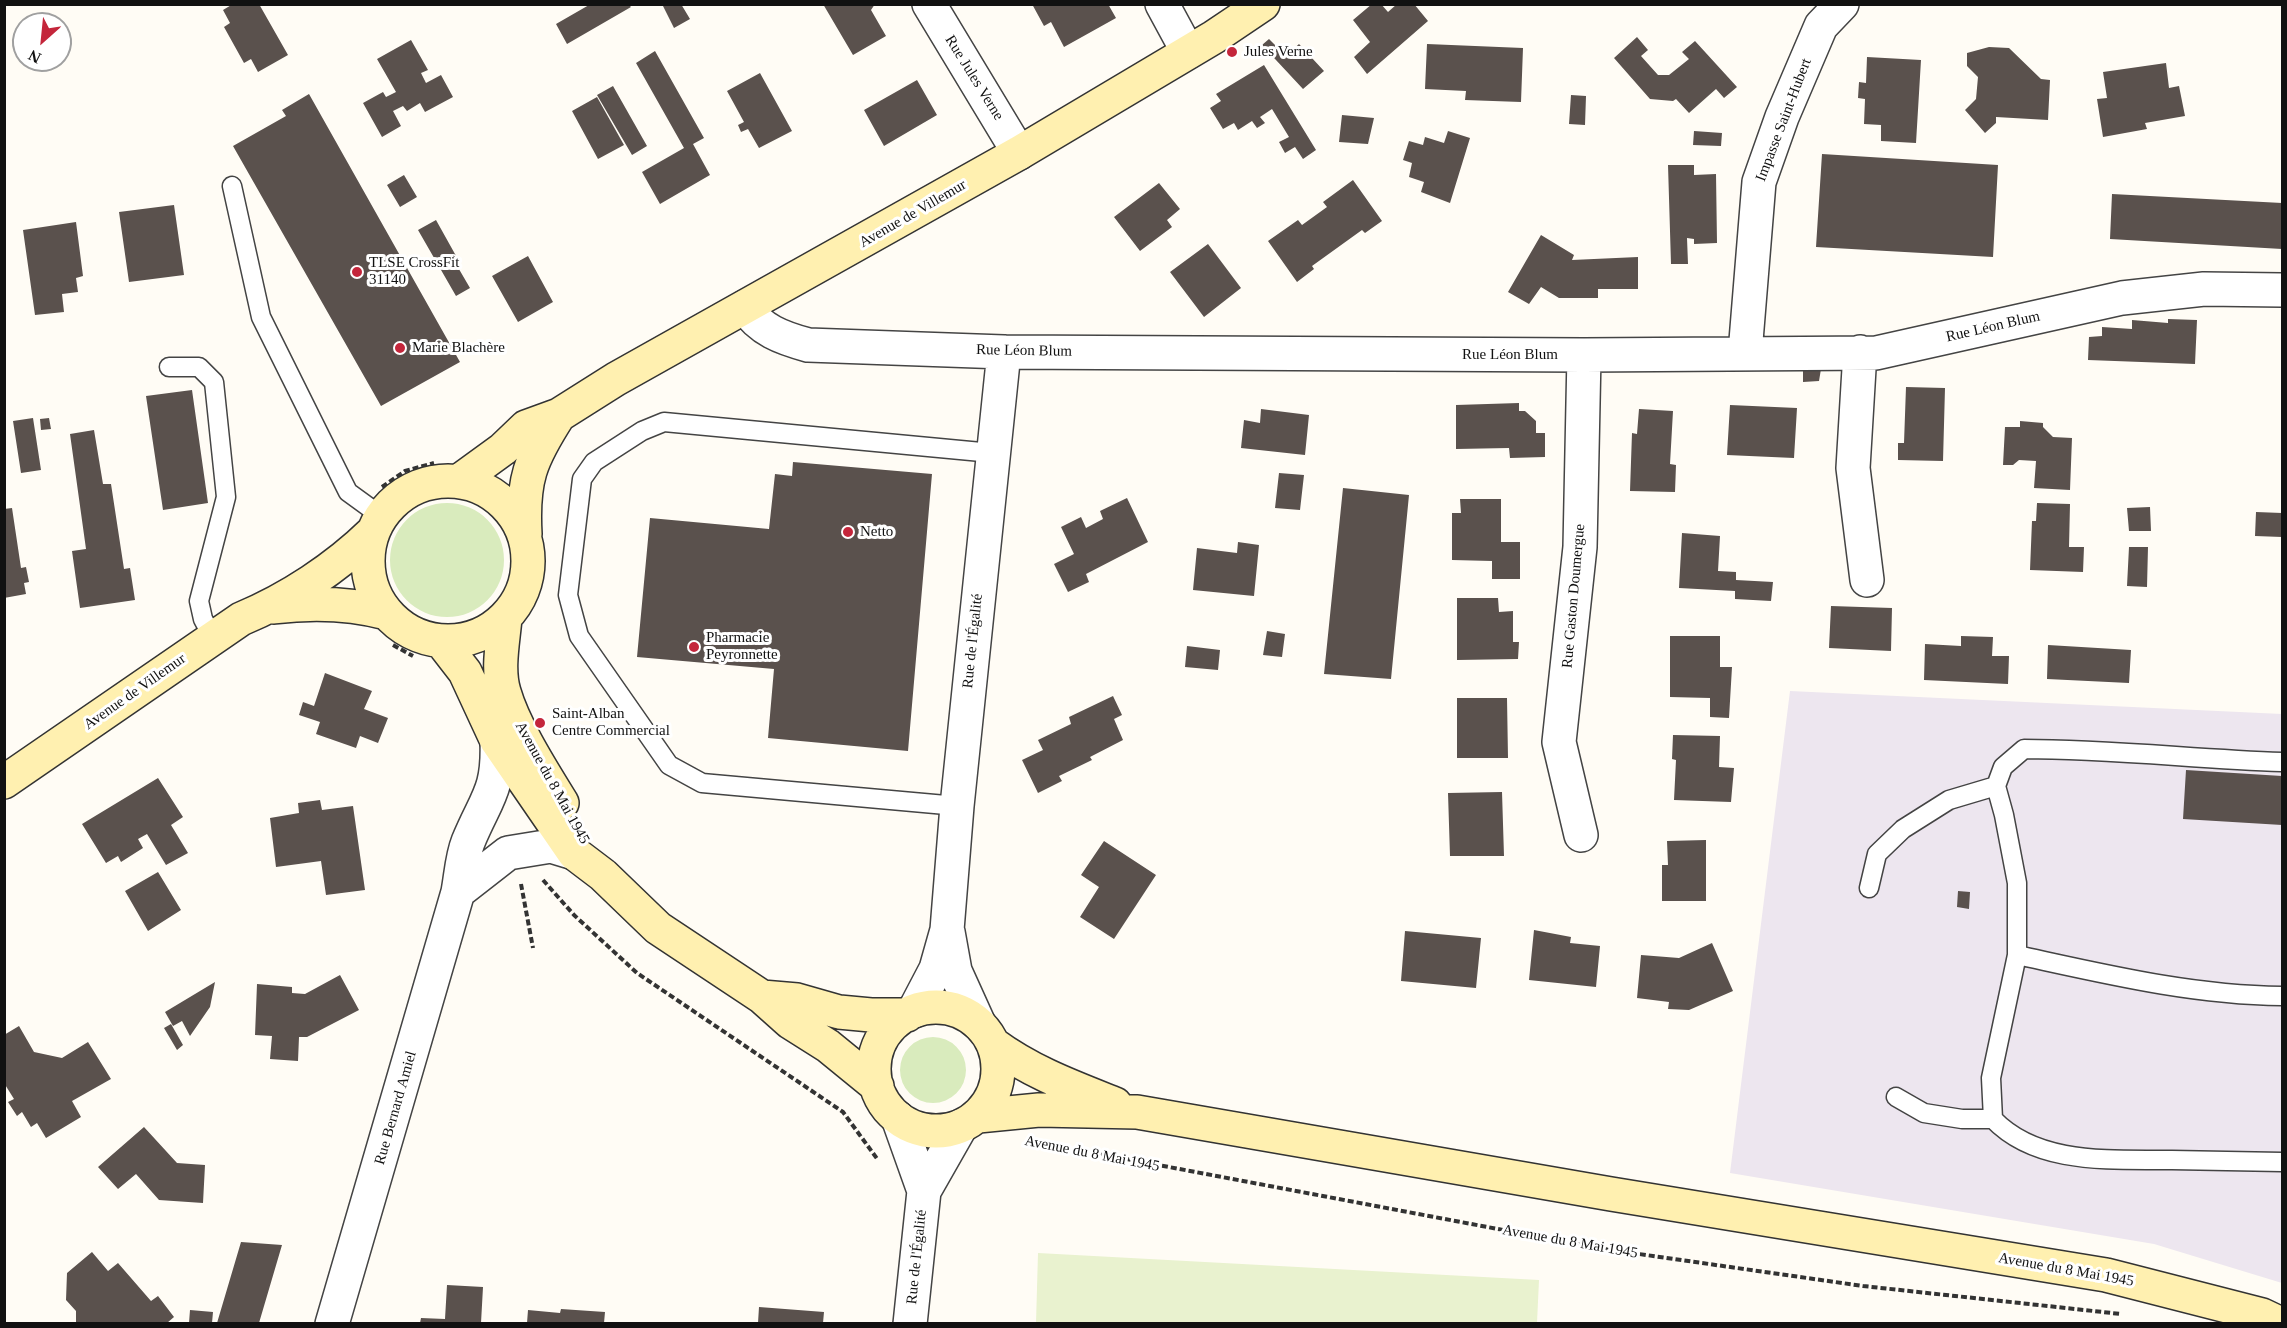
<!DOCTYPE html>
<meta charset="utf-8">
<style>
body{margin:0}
#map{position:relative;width:2287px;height:1328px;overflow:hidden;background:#fffcf5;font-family:"Times New Roman",serif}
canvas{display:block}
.frame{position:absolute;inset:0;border:6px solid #111;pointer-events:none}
.north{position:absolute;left:12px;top:12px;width:60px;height:60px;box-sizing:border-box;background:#fff;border:2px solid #a0a0a0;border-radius:50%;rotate:207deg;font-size:16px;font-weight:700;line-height:24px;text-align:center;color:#111}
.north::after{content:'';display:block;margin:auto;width:21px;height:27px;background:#c4263b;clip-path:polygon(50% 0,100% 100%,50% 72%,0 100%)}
</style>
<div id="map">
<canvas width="2287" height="1328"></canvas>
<div class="frame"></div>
<div class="north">N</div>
</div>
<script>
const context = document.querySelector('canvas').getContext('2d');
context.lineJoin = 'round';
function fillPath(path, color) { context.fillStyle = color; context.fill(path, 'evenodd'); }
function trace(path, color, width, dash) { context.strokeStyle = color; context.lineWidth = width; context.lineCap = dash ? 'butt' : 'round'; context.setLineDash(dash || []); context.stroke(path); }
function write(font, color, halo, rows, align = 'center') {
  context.font = font + ' "Times New Roman",serif'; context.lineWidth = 6; context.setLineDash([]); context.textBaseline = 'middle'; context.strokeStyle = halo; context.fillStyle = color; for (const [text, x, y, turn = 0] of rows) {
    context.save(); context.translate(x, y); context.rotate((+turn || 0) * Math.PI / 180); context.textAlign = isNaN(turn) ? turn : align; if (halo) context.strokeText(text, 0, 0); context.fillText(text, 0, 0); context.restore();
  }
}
fillPath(new Path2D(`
 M1790,691l492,23v569l-128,-39 -424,-71z`), '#ede6ef');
fillPath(new Path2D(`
 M390 560a57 57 0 1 1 114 0a57 57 0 1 1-114 0Z
 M900 1070a33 33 0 1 1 66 0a33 33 0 1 1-66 0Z`), '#d9ebbd');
fillPath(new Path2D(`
 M1038,1253l501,27 -2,43h-501z`), '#e9f2cf');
fillPath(new Path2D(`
 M233,4h26l29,51 -30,17 -7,-13 -7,4 -20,-36 6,-4 -7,-13z
 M662,4h19l9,15 -16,9z
 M823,4h52l-4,6 15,26 -33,19z
 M1032,4h76l8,14 -52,29 -13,-25 -7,4z
 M1372,4h9l7,8 9,-8h17l14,17 -61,53 -13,-17 16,-15 -17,-22z
 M589,5h40l2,2 -64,37 -11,-20z
 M1637,37l11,13 -7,6 17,19h11l20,-16 -7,-7 13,-11 42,46 -13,11 -8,-9 -27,24 -13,-14 -3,2 -23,-2 -36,-41z
 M1269,39l17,17 13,-12 25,27 -21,18 -41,-44z
 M411,40l17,30 -7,3 5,10 15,-8 12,22 -28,15 -5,-9 -13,8 -4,-5 -10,5 8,15 -19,11 -19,-34 20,-11 3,5 10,-5 -19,-33z
 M1427,44l96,4 -2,54 -56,-2 1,-9 -41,-2z
 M1989,47l20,1 32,31 9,1 -2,40 -52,-3v6l-11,10 -20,-23 11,-11 2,-22 -11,-11v-13z
 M655,51l49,87 -11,6 17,31 -50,29 -18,-32 42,-24 -48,-85z
 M1867,57l54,3 -5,83 -35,-2v-16l-17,-1 1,-25 -7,-1 1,-16 7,1z
 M2166,63l3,25 10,-2 6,30 -40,7 2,6 -44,8 -6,-38 10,-1 -4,-26z
 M1264,65l52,85 -13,9 -8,-12 -10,6 -6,-11 10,-5 -17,-28 -12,8 5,6 -8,5 -5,-7 -14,9 -4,-7 -11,6 -13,-21 11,-7 -5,-7z
 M760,73l32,58 -33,17 -11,-19 -7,3 -3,-7 6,-3 -17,-31z
 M917,80l20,35 -53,31 -20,-36z
 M613,86l34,60 -15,9 -35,-60z
 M309,94l151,268 -79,44 -148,-260 53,-30 -4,-6z
 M1571,95l15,1 -1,29 -16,-1z
 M597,97l27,48 -26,14 -26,-48z
 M1342,115l32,3 -6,26 -29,-2z
 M1448,131l22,7 -20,65 -29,-11 3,-10 -15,-5 3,-14 -9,-3 6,-19 14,4 2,-8 19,6z
 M1694,131l28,2 -1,13 -28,-1z
 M1822,154l176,11 -5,92 -177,-10z
 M1668,165h26v10l22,-1 1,69 -23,1v-5l-7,-1 1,26h-17z
 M404,175l13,22 -17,10 -13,-22z
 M1353,180l29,41 -17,12 -3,-3 -50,36 2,3 -17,13 -29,-41 30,-21 4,5 25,-18 -4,-5z
 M1159,183l21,26 -13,11 5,7 -32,24 -26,-34z
 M2112,194l170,9v46l-172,-10z
 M174,205l10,70 -55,7 -10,-70z
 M436,220l24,43 -4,1 14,24 -14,8 -38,-66z
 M76,222l7,54 -7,2 2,14 -16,2 2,18 -29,3 -12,-85z
 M1541,235l33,20 -2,5 66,-3v32h-40v9h-39l-18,-11 -12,17 -21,-12z
 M1208,244l33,44 -37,29 -34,-45z
 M528,256l25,46 -35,20 -26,-46z
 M2168,319l29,1 -2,44 -107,-4 1,-23 13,-1v-9l30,2v-9l36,3z
 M1803,369h18l-2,12 -16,1z
 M1906,387l39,1 -2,73 -45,-1v-17h6z
 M192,390l16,113 -45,7 -17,-114z
 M1519,403v8h6l11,10v12h9v24l-35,1 -1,-10 -53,1v-44z
 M1730,405l67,3 -3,50 -67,-3z
 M1261,409l48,6 -4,40 -64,-7 3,-28 16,3z
 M1639,409l34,2 -3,53 6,1 -1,27 -45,-1 2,-58 5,1z
 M33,418l8,52 -20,3 -8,-52z
 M49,418l2,11 -10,1 -1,-11z
 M2020,421l23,2v4l10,10 19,1 -2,52 -36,-2 2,-27 -17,-1 -6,5h-10l2,-38h15z
 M94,430l9,54h8l13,85 6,-1 5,32 -55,8 -8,-57 14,-2 -16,-115z
 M793,462l139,12 -24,277 -140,-13 6,-69 -137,-12 13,-139 119,11 6,-55 17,2z
 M1279,473l25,2 -4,35 -25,-2z
 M1343,488l66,7 -18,184 -67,-5z
 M1127,498l21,44 -62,32 3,8 -21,10 -14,-28 20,-10 -13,-27 20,-10 5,11 17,-9 -3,-8z
 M1460,499h41v43h19v37h-28v-18l-40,-1v-47h9z
 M2037,503l33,1 -1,43h15l-1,25 -53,-2 2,-49h4z
 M2150,507l1,24h-22l-2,-23z
 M12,508l9,60 5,-1 3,15 -5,1 2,11 -22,4v-89z
 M2256,512l26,1v24l-27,-1z
 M1682,533l38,3 -2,35 18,1v8l37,2 -2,19 -36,-2v-8l-56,-3z
 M1238,542l21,3 -5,51 -61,-6 4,-42 40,5z
 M2129,547h19l-1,40 -20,-1z
 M1457,598h41l1,14 14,-1v31h6l-1,17 -61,1z
 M1831,606l61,2 -1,43 -62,-3z
 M1267,631l18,3 -3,23 -19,-2z
 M1670,636h50v31h12l-3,51 -19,-1v-19l-40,-1z
 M1961,636l32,1 -1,19h17l-1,28 -84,-4 1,-36 36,2z
 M2048,645l83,5 -2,33 -82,-4z
 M1187,646l33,4 -2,20 -33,-3z
 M325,673l47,18 -8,18 24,9 -10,25 -18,-7 -4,12 -40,-14 4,-12 -21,-7 4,-13 11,4z
 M1113,696l9,19 -8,4 9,21 -33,17 2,3 -33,16 3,5 -24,12 -16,-33 21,-10 -5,-10 33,-16 -2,-7z
 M1457,698h50l1,60h-51z
 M1673,735l47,1 -1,31 15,1 -3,34 -57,-2 2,-40 -4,-1z
 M2186,770l96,6v49l-99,-6z
 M158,778l25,39 -12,8 17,28 -22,12 -19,-31 -9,5 5,9 -22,14 -3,-6 -12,7 -24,-39z
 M1502,792l2,64h-54l-2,-63z
 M320,800l2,10 31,-4 12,84 -39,5 -5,-34 -45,6 -6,-49 29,-5 -1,-10z
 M1706,840v61h-44v-36h6l-1,-24z
 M1104,841l52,34 -42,64 -34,-22 19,-30 -18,-12z
 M158,872l23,38 -33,21 -23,-40z
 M1958,891l12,1 -1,17 -12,-2z
 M1534,930l37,7 -1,6 30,3 -4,41 -67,-7z
 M1405,931l76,7 -5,50 -75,-7z
 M1712,943l21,48 -44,19 -21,-1 1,-7 -32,-4 4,-43 38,3z
 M340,975l19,35 -52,27h-8l-1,24 -28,-2 2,-23 -17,-1 2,-51 35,3v6l13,1z
 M215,982l-5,25 -20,29 -8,-15 -9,5 -8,-14z
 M171,1024l12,21 -6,5 -13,-22z
 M19,1026l15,26 28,6 26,-16 23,37 -39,22 9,16 -35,21 -9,-15 -6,4 -9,-15 -5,4 -9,-14 6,-3 -10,-16v-48z
 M144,1127l33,36 28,2 -2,38 -44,-3 -23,-26 -18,15 -20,-22z
 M241,1242l41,3 -23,78h-42z
 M92,1252l16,19 10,-8 33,38 7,-5 16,21 -7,6h-91v-12l-10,-11 1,-27z
 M447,1285l36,2 -2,36h-61l1,-5 24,1z
 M759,1307l65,5 -1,11h-65z
 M561,1309l44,3 -1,11h-77l1,-13 32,3z
 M190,1310l23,2 -1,11h-23z`), '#5a514d');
const service = new Path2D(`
 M232,186l29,131 87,175 33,24
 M169,367h30l15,15 12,115 -27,104 4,18 10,19
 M2282,762c-86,-3 -172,-13 -258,-13l-21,18 -7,19 8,29 13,68v72l-26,123 2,41c45,47 119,40 179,41 37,1 74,1 110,2
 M957,806l-255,-23 -33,-18 -90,-129 -11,-41 14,-116 12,-17 48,-31 22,-9 328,31
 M1869,888l8,-34 26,-25 46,-29 47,-14
 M2017,955c88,19 174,40 265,41
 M1896,1097l28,16 38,6h31`);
const minor = new Path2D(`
 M929,4l90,149
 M1162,4l26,48
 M745,307c15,23 37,31 63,38l196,7 580,3 292,-2 246,-55 82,-9 78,1
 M1860,352l-7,116 14,112
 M1745,353l14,-171 23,-65 39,-91 21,-22
 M1581,835l-22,-93 21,-195 4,-192
 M948,932l7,39 24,53
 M914,1011l22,-42 11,-39 10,-124 47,-454
 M898,1118l26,73 -14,133
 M924,1191l37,-65`);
const tertiary = new Path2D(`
 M458,892l50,-39 43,-7 23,7
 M332,1324l126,-432c3,-16 4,-35 10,-50 18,-44 31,-50 29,-101`);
const secondary = new Path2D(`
 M368 561a80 80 0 1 1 160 0a80 80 0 1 1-160 0Z
 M459,481l44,-32 23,-22 33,-12 57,-36 403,-226 195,-116 49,-33
 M525,534c-3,-54 5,-74 34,-119
 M274,607c39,-5 75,-4 113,6
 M505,618c-2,24 -8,51 -1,74 10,35 39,80 58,111
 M441,641l24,31 32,69 77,112 29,22 55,53 104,69 28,25 38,24 49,40
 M4,782l237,-163c48,-20 95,-51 132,-87
 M762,997l35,3 42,12 32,3h36
 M874 1069a62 62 0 1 1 124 0a62 62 0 1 1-124 0Z
 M993,1044c38,28 79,43 122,60
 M978,1116l61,-6 98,2 474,82 495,81 156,40 19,9`);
trace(service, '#444', 21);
trace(minor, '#444', 36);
trace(tertiary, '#444', 36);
trace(secondary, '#333', 36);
trace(new Path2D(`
 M382,487l23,-16 29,-8
 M393,645l20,11
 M543,880l31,35 63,58 206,139 35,48
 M521,884l12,64
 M1047,1144l557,105 259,37 258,28`), '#333', 4, [6, 3]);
trace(service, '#fff', 18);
trace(minor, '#fff', 33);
trace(tertiary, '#fff', 33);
trace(secondary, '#fff0b0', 33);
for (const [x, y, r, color] of [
 [1232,52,6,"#c4263b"],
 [357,272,6,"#c4263b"],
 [400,348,6,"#c4263b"],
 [848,532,6,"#c4263b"],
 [694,647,6,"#c4263b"],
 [540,723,6,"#c4263b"]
]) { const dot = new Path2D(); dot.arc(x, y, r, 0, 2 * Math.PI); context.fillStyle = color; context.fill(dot); trace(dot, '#fff', 2); }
write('15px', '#111', '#fff', [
 ["Jules Verne",1244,52],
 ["TLSE CrossFit",369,263],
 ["31140",369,280],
 ["Marie Blachère",412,348],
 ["Netto",860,532],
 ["Pharmacie",706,638],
 ["Peyronnette",706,655],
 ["Saint-Alban",552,714],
 ["Centre Commercial",552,731]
], 'left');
write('15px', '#111', '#fff', [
 ["Rue Jules Verne",974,78,58],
 ["Impasse Saint-Hubert",1784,120,-69],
 ["Avenue de Villemur",913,214,-30],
 ["Rue Léon Blum",1993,327,-13],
 ["Rue Léon Blum",1024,351,1],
 ["Rue Léon Blum",1510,355],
 ["Rue Gaston Doumergue",1574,596,-85],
 ["Rue de l'Égalité",973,641,-84],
 ["Avenue de Villemur",135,692,-35],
 ["Avenue du 8 Mai 1945",552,783,61],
 ["Rue Bernard Amiel",396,1108,-74],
 ["Avenue du 8 Mai 1945",1092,1154,11],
 ["Avenue du 8 Mai 1945",1570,1242,10],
 ["Rue de l'Égalité",917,1257,-84],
 ["Avenue du 8 Mai 1945",2066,1270,10]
]);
</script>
